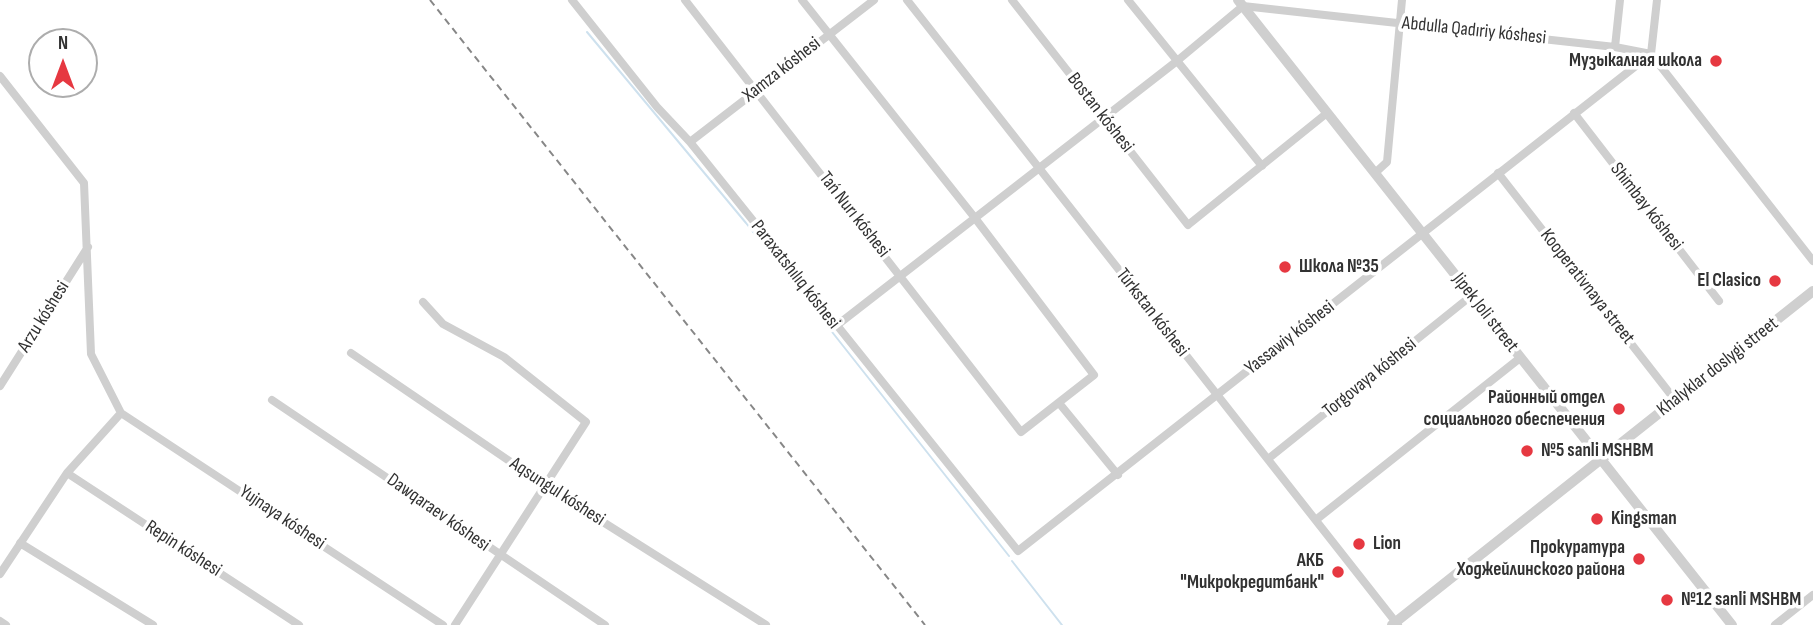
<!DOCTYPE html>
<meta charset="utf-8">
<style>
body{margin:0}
#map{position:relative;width:1813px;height:625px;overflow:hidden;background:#fff;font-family:"Sofia Sans Condensed",sans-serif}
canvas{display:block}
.north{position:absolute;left:28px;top:28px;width:70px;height:70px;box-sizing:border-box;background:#fff;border:2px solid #adadad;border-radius:50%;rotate:0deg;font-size:19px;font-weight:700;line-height:28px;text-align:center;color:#323232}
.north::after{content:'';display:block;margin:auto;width:24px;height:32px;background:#e63841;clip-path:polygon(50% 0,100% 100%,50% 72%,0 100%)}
</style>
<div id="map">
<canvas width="1813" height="625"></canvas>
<div class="north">N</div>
</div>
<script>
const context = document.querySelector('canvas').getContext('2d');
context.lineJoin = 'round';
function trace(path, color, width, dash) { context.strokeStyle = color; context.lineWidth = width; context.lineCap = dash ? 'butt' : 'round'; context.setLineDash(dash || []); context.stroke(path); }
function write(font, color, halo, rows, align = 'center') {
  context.font = font + ' "Sofia Sans Condensed",sans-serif'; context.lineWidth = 7; context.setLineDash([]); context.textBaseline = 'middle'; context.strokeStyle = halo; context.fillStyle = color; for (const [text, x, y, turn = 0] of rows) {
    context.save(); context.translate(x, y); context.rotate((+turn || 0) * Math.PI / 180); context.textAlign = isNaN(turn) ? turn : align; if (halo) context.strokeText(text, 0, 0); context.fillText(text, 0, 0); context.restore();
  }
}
trace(new Path2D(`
 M587,32l159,191 263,333
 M1012,561l50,64`), '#cee1ee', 2);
trace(new Path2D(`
 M572,0l85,107 33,35 328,409 633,-497 6,-54
 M685,0l336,432 73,-57 -119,-157 -173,-218
 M907,0l491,625
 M1012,0l176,225 139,-112
 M1128,0l134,166
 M1615,47l5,-47
 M0,76l84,107 7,171 30,59
 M1574,113l145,188
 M690,142l184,-142
 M1375,173l12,-11 15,-162
 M1498,173l177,227
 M423,302l20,22 61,33 82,65 -131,203
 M836,326l341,-265 66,-55 372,41 36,7 162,207
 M351,353l195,133 220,139
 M0,386l88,-139
 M272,400l333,225
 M1059,403l59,72
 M121,413l322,212
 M1268,459l203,-163
 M67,473l232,152
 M1317,519l203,-161
 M20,543l133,82
 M0,574l67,-101 54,-60
 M0,621l6,4
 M1775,625l38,-30`), '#cfcfcf', 8);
trace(new Path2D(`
 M1238,0l494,625
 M1392,625l421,-334`), '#cfcfcf', 10);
trace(new Path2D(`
 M430,0l495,625`), '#878787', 2, [7, 5]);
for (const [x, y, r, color] of [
 [1716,61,7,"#e63841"],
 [1285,267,7,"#e63841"],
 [1775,281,7,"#e63841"],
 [1619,409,7,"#e63841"],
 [1527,451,7,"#e63841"],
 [1597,519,7,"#e63841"],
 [1359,544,7,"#e63841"],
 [1639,559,7,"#e63841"],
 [1338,572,7,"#e63841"],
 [1667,600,7,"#e63841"]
]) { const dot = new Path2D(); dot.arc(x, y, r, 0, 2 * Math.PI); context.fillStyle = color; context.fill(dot); trace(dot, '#fff', 2.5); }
write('19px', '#323232', '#fff', [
 ["Abdulla Qadıriy kóshesi",1474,31,6],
 ["Xamza kóshesi",782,70,-38],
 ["Bostan kóshesi",1100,113,52],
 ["Shimbay kóshesi",1646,207,52],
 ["Tań Nurı kóshesi",854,215,52],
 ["Paraxatshılıq kóshesi",795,275,52],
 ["Kooperativnaya street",1587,287,52],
 ["Túrkstan kóshesi",1152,313,52],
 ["Jipek Joli street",1485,313,52],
 ["Arzu kóshesi",44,317,-58],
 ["Yassawiy kóshesi",1290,338,-38],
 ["Khalyklar doslygi street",1718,367,-38],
 ["Torgovaya kóshesi",1370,378,-39],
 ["Aqsungul kóshesi",557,492,33],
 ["Dawqaraev kóshesi",438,513,35],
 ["Yujnaya kóshesi",282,518,34],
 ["Repin kóshesi",183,549,33]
]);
write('bold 19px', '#323232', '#fff', [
 ["Музыкалная школа",1702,61],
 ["Школа №35",1299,267,"left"],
 ["El Clasico",1761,281],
 ["Районный отдел",1605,398],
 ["социального обеспечения",1605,420],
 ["№5 sanli MSHBM",1541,451,"left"],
 ["Kingsman",1611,519,"left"],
 ["Lion",1373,544,"left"],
 ["Прокуратура",1625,548],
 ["Ходжейлинского района",1625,570],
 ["АКБ",1324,561],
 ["\"Микрокредитбанк\"",1324,583],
 ["№12 sanli MSHBM",1681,600,"left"]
], 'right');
</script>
